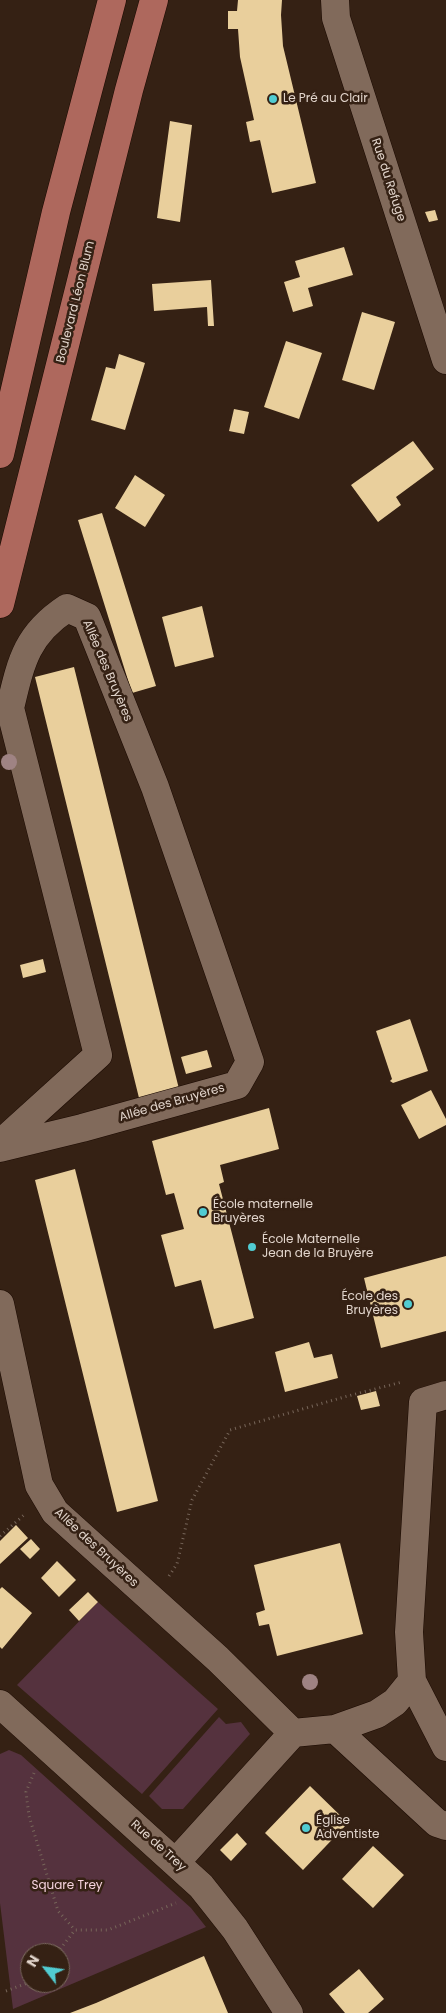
<!DOCTYPE html>
<meta charset="utf-8">
<style>
body{margin:0}
#map{position:relative;width:446px;height:2013px;overflow:hidden;background:#352114;font-family:Poppins,sans-serif}
canvas{display:block}
.north{position:absolute;left:20px;top:1943px;width:50px;height:50px;box-sizing:border-box;background:#352114;border:1px solid #7a695e;border-radius:50%;rotate:300deg;font-size:14px;font-weight:700;line-height:20px;text-align:center;color:#e2d5cc}
.north::after{content:'';display:block;margin:auto;width:18px;height:22px;background:#51ccd2;clip-path:polygon(50% 0,100% 100%,50% 72%,0 100%)}
</style>
<div id="map">
<canvas width="446" height="2013"></canvas>
<div class="north">N</div>
</div>
<script>
const context = document.querySelector('canvas').getContext('2d');
context.lineJoin = 'round';
function fillPath(path, color) { context.fillStyle = color; context.fill(path, 'evenodd'); }
function trace(path, color, width, dash) { context.strokeStyle = color; context.lineWidth = width; context.lineCap = dash ? 'butt' : 'round'; context.setLineDash(dash || []); context.stroke(path); }
function write(font, color, halo, rows, align = 'center') {
  context.font = font + ' Poppins,sans-serif'; context.lineWidth = 5; context.setLineDash([]); context.textBaseline = 'middle'; context.strokeStyle = halo; context.fillStyle = color; for (const [text, x, y, turn = 0] of rows) {
    context.save(); context.translate(x, y); context.rotate((+turn || 0) * Math.PI / 180); context.textAlign = isNaN(turn) ? turn : align; if (halo) context.strokeText(text, 0, 0); context.fillText(text, 0, 0); context.restore();
  }
}
fillPath(new Path2D(`
 M98,1602l120,107 -76,85 -125,-109z
 M219,1717l7,7 15,-2 9,12 -67,75h-21l-13,-13z
 M9,1750l12,5 170,153 15,19 -193,82 -13,-106v-149zM30,1953h30v30h-30z`), '#55323e');
fillPath(new Path2D(`
 M238,0h44l-1,15 2,31 33,137 -44,10 -12,-53 -10,2 -4,-20 8,-2 -14,-63 -2,-28h-10v-18h9z
 M170,121l22,4 -12,97 -23,-4z
 M435,210l3,10 -9,2 -4,-10z
 M344,247l9,28 -45,13 5,18 -20,6 -9,-30 16,-5 -5,-16z
 M211,280l3,46h-6l-1,-19 -53,4 -2,-27z
 M362,312l33,10 -21,68 -32,-10z
 M286,341l36,12 -23,66 -35,-12z
 M119,354l26,9 -20,67 -34,-10 15,-53 9,2z
 M234,409l15,3 -5,22 -15,-3z
 M413,441l21,28 -38,28 5,8 -23,17 -27,-37z
 M135,475l30,20 -20,32 -30,-19z
 M102,513l54,173 -24,7 -54,-173z
 M202,606l12,51 -39,10 -13,-50z
 M74,667l106,426 -40,9 -105,-425z
 M43,959l3,13 -23,6 -3,-13z
 M410,1019l18,52 -35,12 -3,-2 2,-2 -16,-48z
 M207,1050l5,17 -26,7 -5,-17z
 M431,1090l15,29v6l-27,14 -18,-34z
 M269,1108l10,41 -59,16 4,17 -5,2 35,134 -40,11 -13,-49 -26,7 -14,-52 23,-6 -10,-36 -8,2 -14,-54z
 M75,1169l83,332 -41,11 -82,-332z
 M446,1256v75l-65,17 -17,-70z
 M309,1342l5,16 18,-4 6,24 -53,14 -10,-40z
 M376,1391l4,15 -19,4 -4,-14z
 M16,1525l12,13 -28,26v-23z
 M31,1539l9,10 -10,10 -10,-10z
 M340,1543l23,91 -86,22 -8,-32 -10,2 -3,-13 9,-3 -11,-45z
 M57,1561l19,19 -17,17 -18,-19z
 M2,1587l30,26 -30,36 -2,-2v-58z
 M88,1592l10,10 -19,19 -10,-11z
 M310,1786l38,37 -45,47 -38,-37z
 M237,1833l10,11 -16,17 -11,-11z
 M373,1846l31,29 -31,33 -31,-29z
 M204,1956l24,57h-158l26,-10z
 M359,1969l25,30 -16,14h-23l-16,-19z`), '#e9cf9c');
const minor = new Path2D(`
 M335,0l1,18 110,342
 M0,1144l98,-89 -88,-347c11,-46 16,-73 57,-100l20,9 68,170 95,275 -13,23 -155,43 -82,20
 M0,1304l39,181 16,27 163,147 75,74
 M412,1681l34,66
 M0,1704l201,182 34,43 54,84
 M335,1729l102,94 9,3
 M176,1862l117,-129 42,-4 42,-15 18,-12 17,-21 -3,-49 14,-230 23,-7`);
const major = new Path2D(`
 M0,454l56,-242 56,-212
 M0,604l129,-514 25,-90`);
trace(minor, '#1b0a01', 29);
trace(major, '#1b0a01', 29);
trace(new Path2D(`
 M0,1536l24,-21
 M169,1576l8,-12 15,-64 38,-70 114,-33 58,-15
 M34,1773l-8,19 3,24 29,95 17,19
 M57,1953l18,-23h33l68,-27
 M6,1991l24,-9`), '#77665a', 3, [1, 4]);
trace(minor, '#816a5b', 28);
trace(major, '#ae685d', 28);
context.fillStyle = '#9f8383';
for (const [x, y] of [
 [9,762],
 [310,1682]
]) { context.beginPath(); context.arc(x, y, 8, 0, 2 * Math.PI); context.fill(); }
for (const [x, y, r, color] of [
 [273,99,5,"#51ccd2"],
 [203,1212,5,"#51ccd2"],
 [252,1247,5,"#51ccd2"],
 [408,1304,5,"#51ccd2"],
 [306,1828,5,"#51ccd2"]
]) { const dot = new Path2D(); dot.arc(x, y, r, 0, 2 * Math.PI); context.fillStyle = color; context.fill(dot); trace(dot, '#352114', 2); }
write('12px', '#e2d5cc', '#352114', [
 ["Le Pré au Clair",283,99],
 ["École maternelle",213,1205],
 ["Bruyères",213,1219],
 ["École Maternelle",262,1240],
 ["Jean de la Bruyère",262,1254],
 ["École des",398,1297,"right"],
 ["Bruyères",398,1311,"right"],
 ["Église",316,1821],
 ["Adventiste",316,1835]
], 'left');
write('12px', '#e2d5cc', '#352114', [
 ["Rue du Refuge",388,180,72],
 ["Boulevard Léon Blum",76,302,-76],
 ["Allée des Bruyères",107,671,67],
 ["Allée des Bruyères",172,1103,-16],
 ["Allée des Bruyères",96,1548,43],
 ["Rue de Trey",158,1846,42]
]);
write('12px', '#f6d3de', '#352114', [
 ["Square Trey",67,1886]
]);
</script>
